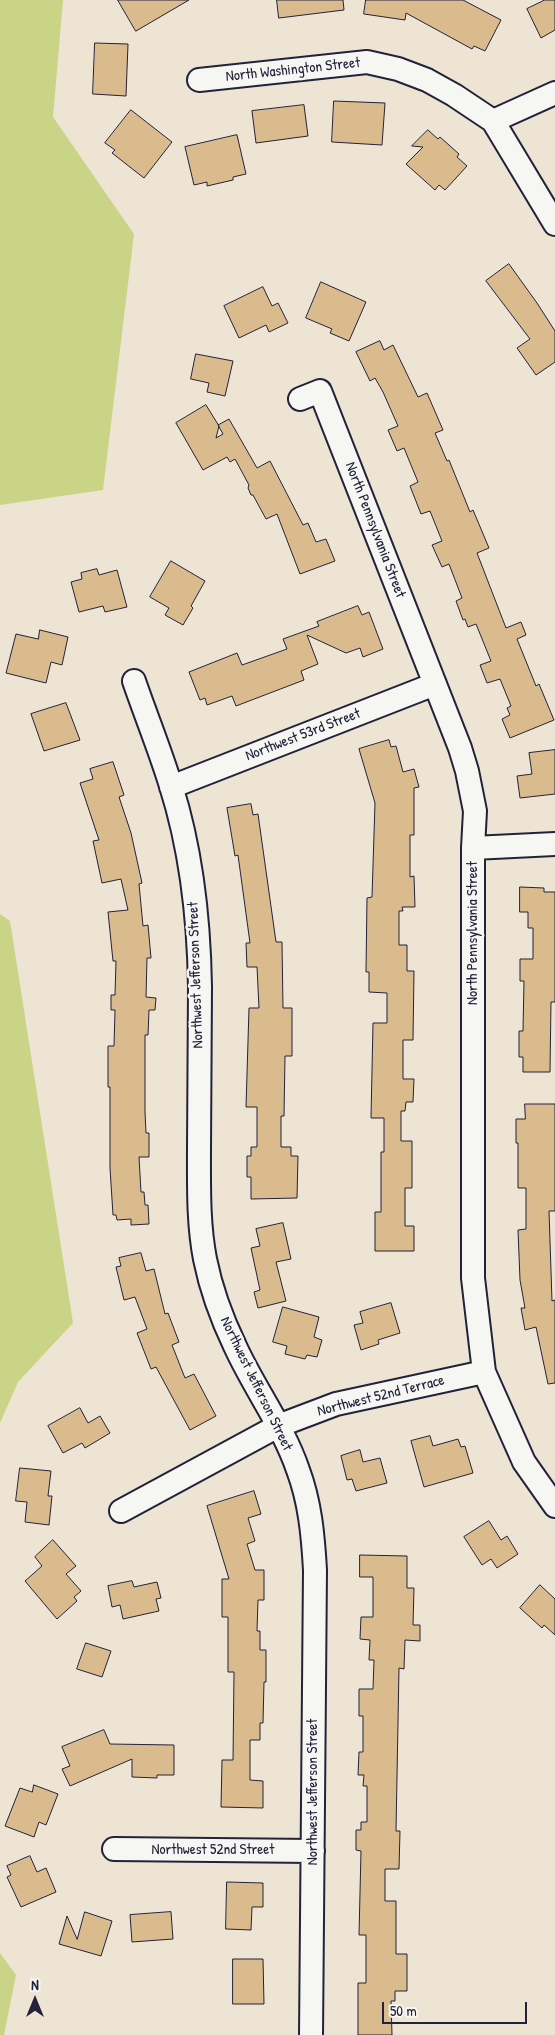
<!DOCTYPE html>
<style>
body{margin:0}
#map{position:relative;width:555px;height:2035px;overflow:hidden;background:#eee4d4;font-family:"Patrick Hand",sans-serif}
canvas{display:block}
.north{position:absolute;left:10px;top:1975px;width:50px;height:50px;-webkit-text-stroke:4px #f6f6f2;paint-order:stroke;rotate:0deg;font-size:14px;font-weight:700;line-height:20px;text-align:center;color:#22223b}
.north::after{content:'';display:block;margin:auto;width:18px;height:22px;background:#22223b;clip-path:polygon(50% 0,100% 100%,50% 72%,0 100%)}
.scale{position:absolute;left:382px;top:2002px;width:145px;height:22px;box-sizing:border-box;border:2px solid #22223b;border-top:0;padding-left:6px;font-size:15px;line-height:18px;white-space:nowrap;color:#22223b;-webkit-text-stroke:4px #f6f6f2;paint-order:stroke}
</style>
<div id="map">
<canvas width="555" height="2035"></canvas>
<div class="north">N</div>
<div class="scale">50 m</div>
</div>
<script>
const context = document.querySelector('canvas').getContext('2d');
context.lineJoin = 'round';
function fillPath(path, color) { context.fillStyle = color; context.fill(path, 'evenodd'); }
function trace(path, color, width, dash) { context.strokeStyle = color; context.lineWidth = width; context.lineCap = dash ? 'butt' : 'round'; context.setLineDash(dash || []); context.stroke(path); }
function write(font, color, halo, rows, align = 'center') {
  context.font = font + ' "Patrick Hand",sans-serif'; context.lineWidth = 5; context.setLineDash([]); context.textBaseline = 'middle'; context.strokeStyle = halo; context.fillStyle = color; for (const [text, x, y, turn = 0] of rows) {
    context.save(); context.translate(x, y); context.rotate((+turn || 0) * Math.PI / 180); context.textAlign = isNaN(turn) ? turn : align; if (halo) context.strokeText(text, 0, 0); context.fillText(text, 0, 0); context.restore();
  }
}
fillPath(new Path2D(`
 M0,0h63l-10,117 81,117 -31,256 -103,15z
 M0,914l10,7 63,402 -55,59 -18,41z
 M0,1953l16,22 -12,60h-4z`), '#c9d487');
const building = new Path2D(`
 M118,0h71l-53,31z
 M277,0h66l1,10 -65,8z
 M366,0h97l38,20 -16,31 -11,-5 -2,3 -66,-36 -1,7 -41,-6z
 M545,0h10v30l-14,8 -14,-29z
 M95,43l33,1 -2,52 -33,-2z
 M334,101l51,2 -3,42 -50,-3z
 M304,105l4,31 -52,7 -4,-32z
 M131,110l41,32 -28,36 -32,-25 3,-3 -10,-7z
 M428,130l10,9 2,-2 19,17 -2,3 10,9 -22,24 -6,-5 -4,5 -29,-26 17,-17 -11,-1z
 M237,135l9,39 -13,3v3l-26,6v-4l-13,3 -9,-38z
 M509,264l28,39 18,28v31l-19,13 -19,-27 13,-9 -44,-58z
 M321,282l45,20 -17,39 -19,-8 2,-4 -26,-11z
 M263,287l9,19 6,-3 10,20 -19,9 -3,-7 -27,13 -15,-32z
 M380,341l4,9 9,-5 25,52 9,-4 16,37 -8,3 12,28 2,-1 21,52 3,-2 16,38 -12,5 29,75 15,-6 5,13 -9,4 19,47 3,-2 15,36 -44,18 -8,-19 8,-4 -3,-7 4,-2 -11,-27 -13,4 -7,-18 11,-4 -15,-37 -8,3 -3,-8 -2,1 -7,-19 6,-3 -13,-34 -7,3 -10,-22 10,-4 -12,-30 -9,3 -11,-28 8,-4 -14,-34 -7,3 -9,-21 10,-4 -15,-34 -8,-14 -5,3 -14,-29z
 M196,354l37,7 -8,35 -18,-4 2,-9 -18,-4z
 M206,405l13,21 -3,12 7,-4 -5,-9 11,-6 28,49 13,-7 33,64 5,-2 8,19 10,-3 9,22 -35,13 -23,-60 -11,5 -13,-24h-2l-3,-7 1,-3 -14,-26 -5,3 -3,-5 -24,13 -27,-47z
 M171,561l34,20 -14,25 2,2 -10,17 -18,-10 4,-7 -19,-11z
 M97,569l2,6 18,-5 10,37 -22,5 -2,-6 -24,6 -8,-30 11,-3 -1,-6z
 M358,606l4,9 7,-3 14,37 -20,8 -3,-9 -14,5 -39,-18 11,29 -17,7 3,9 -68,26 -4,-10 -25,9 -2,-7 -5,2 -11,-28 48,-19 5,12 45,-16 -4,-10 36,-13 -2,-4z
 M40,630l28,7 -6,28 -11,-3 -5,21 -40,-10 10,-39 22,5z
 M66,703l14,37 -36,11 -13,-37z
 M389,740l2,7 5,-1 7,26 11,-3 5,18 -5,1v47h-4v42l4,-1 1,31h-13l1,4h-4v34h8v26h7l-1,69h-10v39h11l-1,23h-7l-1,9h-4v30h11v47h-7v38h9v25h-39v-39h6v-60h3v-34h-13l2,-95h14v-30l-18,-1v-20h-3l1,-74 5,-1 3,-94 -16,-54z
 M555,750v44l-35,4 -3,-22 15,-2 -3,-21z
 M113,762l11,33 -5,2 12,36 11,50 -3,1 4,42 5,-1 3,33h-4l-1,39 10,1 -1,12h-6l-1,25h-3v77l1,21h3v24h-10l2,35h3l1,13h3l1,19 -18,1v-6l-14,1 -1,-5h-3l-3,-47v-81h-2v-41h6l1,-36h-4v-15h4l1,-34h-3l-5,-49 20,-2 -7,-31 -19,4 -9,-42 6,-1 -19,-57 13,-4 -3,-10z
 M251,804l2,11 5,-1 18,128h6l1,66h9v48h-7l-1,60h-3v31h10v9h7l-1,42 -46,1v-22h-4v-21h4v-9h6v-40h-11l3,-99h10l-2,-41h-10l-1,-24h4l-12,-88 -3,1 -8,-48z
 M520,887l24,1v4h11v110h-4l-1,70h-27v-15h-4v-26h4l1,-50h-4v-22h13v-31h-5v-16h-8z
 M525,1104h30v107h-6l3,90 3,-1v83l-7,1 -12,-57 -11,3 -4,-22h4l-5,-28 -2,-50 8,-1v-41h-8v-45h-2v-24h9z
 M283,1223l8,36 -15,3 10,39 -28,7 -4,-16 6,-2 -9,-42 9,-2 -4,-17z
 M141,1253l5,18 8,-2 11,45 3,-1 11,29 -7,3 13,33 9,-4 22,42 -26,14 -34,-63 -5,2 -14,-36 10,-4 -12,-32 -11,3 -8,-33 5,-1 -2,-8z
 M391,1303l9,30 -22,7 1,4 -18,6 -7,-25 9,-2 -3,-11z
 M283,1307l36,10 -5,20 8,3 -5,17 -10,-2 -2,4 -20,-5 2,-8 -14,-4z
 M80,1408l8,15 12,-7 10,17 -25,15 -3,-5 -19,10 -15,-27z
 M430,1436l3,10 25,-7 3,8 4,-1 8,27 -49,14 -13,-46z
 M360,1450l3,12 17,-4 7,25 -31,8 -4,-12 -5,1 -6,-24z
 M20,1468l31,3 -3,25h4l-3,29 -24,-3 2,-20 -11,-1z
 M254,1491l7,23 -13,4 7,23 -8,3 8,26h9v30h-6l-1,31h3v19h6v32h-2l-1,41h-3v17h-10v40l13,1v27l-42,-1 1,-47h11l1,-88h-6v-55h-6v-38h7l-22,-73z
 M489,1521l12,19 6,-4 11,18 -21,14 -6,-9 -9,6 -18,-28z
 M53,1540l23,26 -10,8 15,17 -7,6 3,4 -20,18 -32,-38 17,-15 -7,-9z
 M360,1555l47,1v32h7l-1,37h7v16l-15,-1 -1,29 -5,-1 -3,163h4l-1,38h-14v32h11v53h11v37h-12v10h-4l1,34h-34v-52h8v-48h-7l2,-84 -5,-1v-20h5v-8h6v-36h-4l1,-11h-6l1,-23h4v-36h-4v-27h14l1,-29h-5l1,-20 -10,-1 1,-22h12v-40h-13z
 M132,1581l2,6 23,-5 4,16 -5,1 3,12 -36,8 -3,-14 -8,2 -4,-21z
 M540,1585l15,14v36l-11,-10 -2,3 -22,-20z
 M86,1643l25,8 -9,26 -25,-8z
 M104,1730l6,14 64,1v30h-17v3l-25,-1v-18l-62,27 -8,-17 8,-3 -8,-19z
 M34,1785l24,9 -12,31 -7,-3 -5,15 -29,-11 15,-38 12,4z
 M30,1856l7,16 9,-4 10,24 -35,15 -14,-30 4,-2 -4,-9z
 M227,1882l36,1v24h-11l-1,23 -25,-1z
 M85,1912l27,9 -11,35 -42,-12 8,-28 10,23z
 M171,1912l2,27 -41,3 -2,-27z
 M233,1959h30l1,45h-31z`);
fillPath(building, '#dabb8d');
trace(building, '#22223b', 1);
const street = new Path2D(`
 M199,80l168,-18 31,7 29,11 27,15 39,26 62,103
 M493,121l62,-28
 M300,399l20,-8 140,357 7,23 8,40 -2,37v430l11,94 40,90 31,44
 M134,681c12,35 26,69 37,105 20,63 28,134 29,201 0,53 -1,107 -1,161 0,37 -1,75 6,111 6,30 17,60 30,87 19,42 48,80 63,124 12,32 15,65 17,100l-4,465
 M171,787l264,-103
 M473,848l82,-4
 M121,1511l157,-85 58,-22 148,-32
 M114,1849l199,2`);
trace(street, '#22223b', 26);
trace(street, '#f6f6f2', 22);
write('15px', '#22223b', '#f6f6f2', [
 ["North Washington Street",293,70,-6],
 ["North Pennsylvania Street",375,530,69],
 ["Northwest 53rd Street",303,735,-21],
 ["North Pennsylvania Street",473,933,-90],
 ["Northwest Jefferson Street",196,975,-92],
 ["Northwest Jefferson Street",256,1384,64],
 ["Northwest 52nd Terrace",381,1396,-14],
 ["Northwest Jefferson Street",313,1792,-90],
 ["Northwest 52nd Street",213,1850]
]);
</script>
